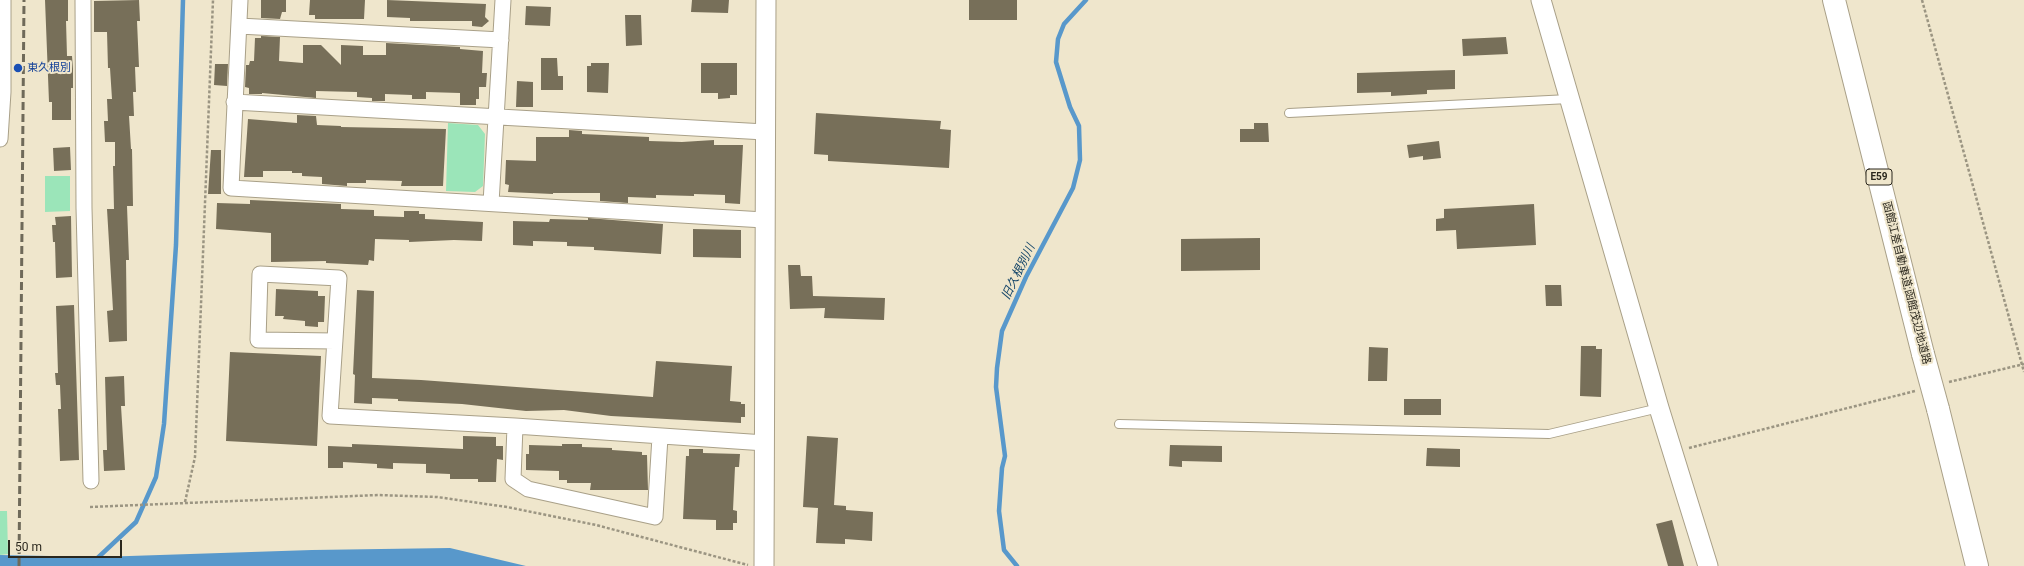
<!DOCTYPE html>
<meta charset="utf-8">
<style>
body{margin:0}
#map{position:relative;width:2024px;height:566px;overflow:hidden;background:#efe6cc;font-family:Roboto,sans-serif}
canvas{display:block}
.scale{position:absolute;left:8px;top:540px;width:114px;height:18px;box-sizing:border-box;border:2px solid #2a271d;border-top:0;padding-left:5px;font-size:12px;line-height:14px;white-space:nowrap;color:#2a271d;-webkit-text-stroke:3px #efe6cc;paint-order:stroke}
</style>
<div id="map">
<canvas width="2024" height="566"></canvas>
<div class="scale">50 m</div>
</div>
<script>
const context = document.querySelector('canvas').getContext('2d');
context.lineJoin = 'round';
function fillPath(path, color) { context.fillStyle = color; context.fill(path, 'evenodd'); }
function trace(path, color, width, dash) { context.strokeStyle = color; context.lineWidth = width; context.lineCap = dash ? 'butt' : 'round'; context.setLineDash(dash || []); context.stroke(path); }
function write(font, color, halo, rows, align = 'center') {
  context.font = font + ' Roboto,"Noto Sans JP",sans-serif'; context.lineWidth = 4; context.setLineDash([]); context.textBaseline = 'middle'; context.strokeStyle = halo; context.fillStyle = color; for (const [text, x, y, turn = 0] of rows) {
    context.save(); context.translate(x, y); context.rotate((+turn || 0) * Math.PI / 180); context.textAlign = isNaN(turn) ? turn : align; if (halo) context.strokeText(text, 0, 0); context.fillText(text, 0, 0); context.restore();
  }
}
fillPath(new Path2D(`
 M448,123l30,2 7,9 -2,52 -8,6 -29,-1z
 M45,176h25v35l-25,1z
 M0,511h7l1,43 -8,1z`), '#9be5b9');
fillPath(new Path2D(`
 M450,548l76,18h-526v-11l99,2 213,-7z`), '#5898cb');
trace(new Path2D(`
 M89,566l47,-44 20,-45 8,-53 12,-179 7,-245
 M1017,566l-13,-16 -5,-39 3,-43 3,-12 -9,-69 1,-19 5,-37 24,-54 47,-89 7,-28 -1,-34 -9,-19 -14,-45 2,-23 6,-15 22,-24`), '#5898cb', 4.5);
fillPath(new Path2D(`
 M45,0h23v21h-2l1,35h5l1,13v19h-2v32h-19v-18h-3z
 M139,0l1,21h-3l2,46h-4l1,25h-3l1,24h-5l2,33h1l1,57h-6l2,54h-3l1,81 -18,1 -2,-31 6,-1 -6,-101h7l-1,-43h2v-24h-10l-1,-21h4l-1,-22h5l-2,-31h-2l-1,-36h-13v-31z
 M261,0h25v12h-4l-2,7 -19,-1z
 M310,0h55l-1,19h-49v-4h-6z
 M387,0l99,4 -1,13 4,4 -7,6 -10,-1v-5h-62v-3l-23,-1z
 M692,0h37l-1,13 -37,-1z
 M969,0h48v20h-48z
 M526,6l25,1 -1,19 -25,-1z
 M625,15h16l1,30 -16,1z
 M261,36l19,1 -1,24 24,2v-18h18l20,20v-20l22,1v9h23v-12l74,4v2l23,2 -1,22h5l-1,14h-7v12h-3v6h-16v-12l-34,-1v7h-14v-4l-27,-1v7h-13v-3l-15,-1v-5l-41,-1v7l-54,-5v1h-13v-6l-4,-1 1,-22h3l1,-4h4l1,-23h6z
 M1506,37l2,17 -45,2 -1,-17z
 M541,58h16l1,18h5v14h-22z
 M591,63h18l-1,30 -21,-1v-26h4z
 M701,63h36v32h-7v3l-12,1v-6h-17z
 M215,64h13l-1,22 -13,-1z
 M1455,70v19l-28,1v4l-36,2v-4l-34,1v-20z
 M517,81l16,1v25h-17z
 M816,113l125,8 -1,8 11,1 -2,38 -121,-7v-6l-14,-1z
 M297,115l19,1 1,9 24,1v1l105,2 -3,57h-42l1,-5 -36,-1v3h-19v3l-25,-2v-7l-20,-1v-3h-10v-2h-29v6h-19l4,-58 49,4z
 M1254,123h14l1,19h-29v-13h14z
 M569,130l13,1v3l67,3v4l33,1 32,-2v5h29l-3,59 -15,-1v-8l-31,-1v2l-38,-1v3l-28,-1v6l-28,-2v-8h-47v1l-45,-2 1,-7 -4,-1 1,-24 30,1v-24h33z
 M1439,141l2,17 -18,2v-4l-14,2 -2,-13z
 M70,147l1,23 -17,1 -1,-23z
 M211,150h10v44h-13z
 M250,200l91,4v5l33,1v6l30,1v-6h15v3h6v5l58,3 -1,19 -28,-1 -45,2v-2l-34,-1 -1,22 -5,-1 -1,5 -42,-2v-2l-55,1v-29l-55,-4 1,-26 33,1z
 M1534,204l2,41 -79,4 -1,-19 -20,1v-12l8,-1v-9z
 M71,216l1,61 -16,1 -1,-36h-2l-1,-17h4l-1,-8z
 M588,218l75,6 -2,30 -67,-4v-3l-27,-1v-4l-34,-1v5l-20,-1v-24l36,1 1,-3 38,1z
 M693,229l48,1v28l-48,-1z
 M1260,238v32l-79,1v-32z
 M788,265h12l1,11h11l1,20 72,2 -1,22 -60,-2 1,-10 -35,1z
 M1545,285h16l1,21h-16z
 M276,289l42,2v5h7l-1,26h-6v5l-13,-1v-5l-22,-2 1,-3h-9z
 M357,290l17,1 -2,87 49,2 232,17 3,-36 76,5 -2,35 11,1v2h4v13h-4v6l-130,-7 -47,-6 -38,1 -64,-7 -64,-3v-2l-26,-1v6l-18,-1 1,-28 -2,-1z
 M74,305l5,155 -19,1 -2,-52h3l-1,-24h-4l-1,-12h3l-2,-67z
 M1581,346h15v3h6l-1,48 -21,-1z
 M1369,347l19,1 -1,33h-19z
 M230,352l91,4 -4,90 -91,-5z
 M124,376l1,30h-4l4,64 -21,1 -1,-21h4l-2,-73z
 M1404,399h37v16h-37z
 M463,436l33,1v9h7v14l-6,-1 -1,23h-18v-3h-28v-5l-24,-1v-9l-33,-1v6l-16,-1v-4l-34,-2v6h-15v-22l24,1v-3l25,1 86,4z
 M807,436l31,2 -4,67 12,1v4l27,2 -1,29 -27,-2v5l-29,-1 2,-35 -15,-1z
 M562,444h20v3l30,1v2l30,2v3h5l1,35h-58l1,-7h-24v-3h-8v-9l-33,-1v-16h3v-9l33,1z
 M1170,445l52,1v16l-40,-1v6l-13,-1z
 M1427,448l33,1v18l-34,-1z
 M689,449h14v4l37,1 -1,13h-4l-2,43 4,1v12h-4v7h-17v-10l-33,-1 3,-63h3z
 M1672,520l12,46h-16l-12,-42z`), '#776f59');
const service = new Path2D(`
 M1289,113l280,-14
 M1119,424l430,10 110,-26`);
const minor = new Path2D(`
 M83,0l1,208 7,273
 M240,0l-9,188 533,32
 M239,26l262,14
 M234,102l531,30
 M0,139l3,-47v-92
 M491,203l12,-203
 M335,341l-77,-1 2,-66 79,4 -9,138 185,10 250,17
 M515,426l-2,53 15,10 127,28 5,-80`);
const tertiary = new Path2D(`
 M1541,0l118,408 49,158
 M764,566l2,-566`);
const motorway = new Path2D(`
 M1834,0l89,354
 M1938,409l39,157`);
trace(service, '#a9a088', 10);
trace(minor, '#a9a088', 17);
trace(tertiary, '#a9a088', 21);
trace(motorway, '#a9a088', 24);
trace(new Path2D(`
 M1922,0l102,372
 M1949,382l75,-18
 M1689,448l226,-57
 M185,502l10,-45 18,-457
 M90,507l288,-12 59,2 70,10 89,18 152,40`), '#9b9582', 2.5, [3, 2]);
trace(service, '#fff', 8);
trace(minor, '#fff', 15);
trace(tertiary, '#fff', 19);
trace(motorway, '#fff', 22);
trace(new Path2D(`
 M19,566l5,-566`), '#6f6a5a', 3, [8, 4]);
const motorwayBridge = new Path2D(`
 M1923,354l15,55`);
trace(motorwayBridge, '#a9a088', 24, []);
trace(motorwayBridge, '#fff', 22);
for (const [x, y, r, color] of [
 [18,68,5,"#1a4fb4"]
]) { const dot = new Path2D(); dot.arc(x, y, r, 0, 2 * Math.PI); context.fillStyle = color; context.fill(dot); trace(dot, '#efe6cc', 1.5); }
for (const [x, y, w] of [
 [1879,177,26]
]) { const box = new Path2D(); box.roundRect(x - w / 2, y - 8, w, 16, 3); context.fillStyle = '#efe6cc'; context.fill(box); trace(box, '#2a271d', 1); }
write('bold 10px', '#2a271d', null, [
 ["E59",1879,177]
]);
write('11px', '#164399', '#efe6cc', [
 ["東久根別",27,68]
], 'left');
write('11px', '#2a271d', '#efe6cc', [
 ["函館江差自動車道;函館茂辺地道路",1906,283,76]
]);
write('italic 12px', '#17476a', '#efe6cc', [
 ["旧久根別川",1019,272,-64]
]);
</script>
